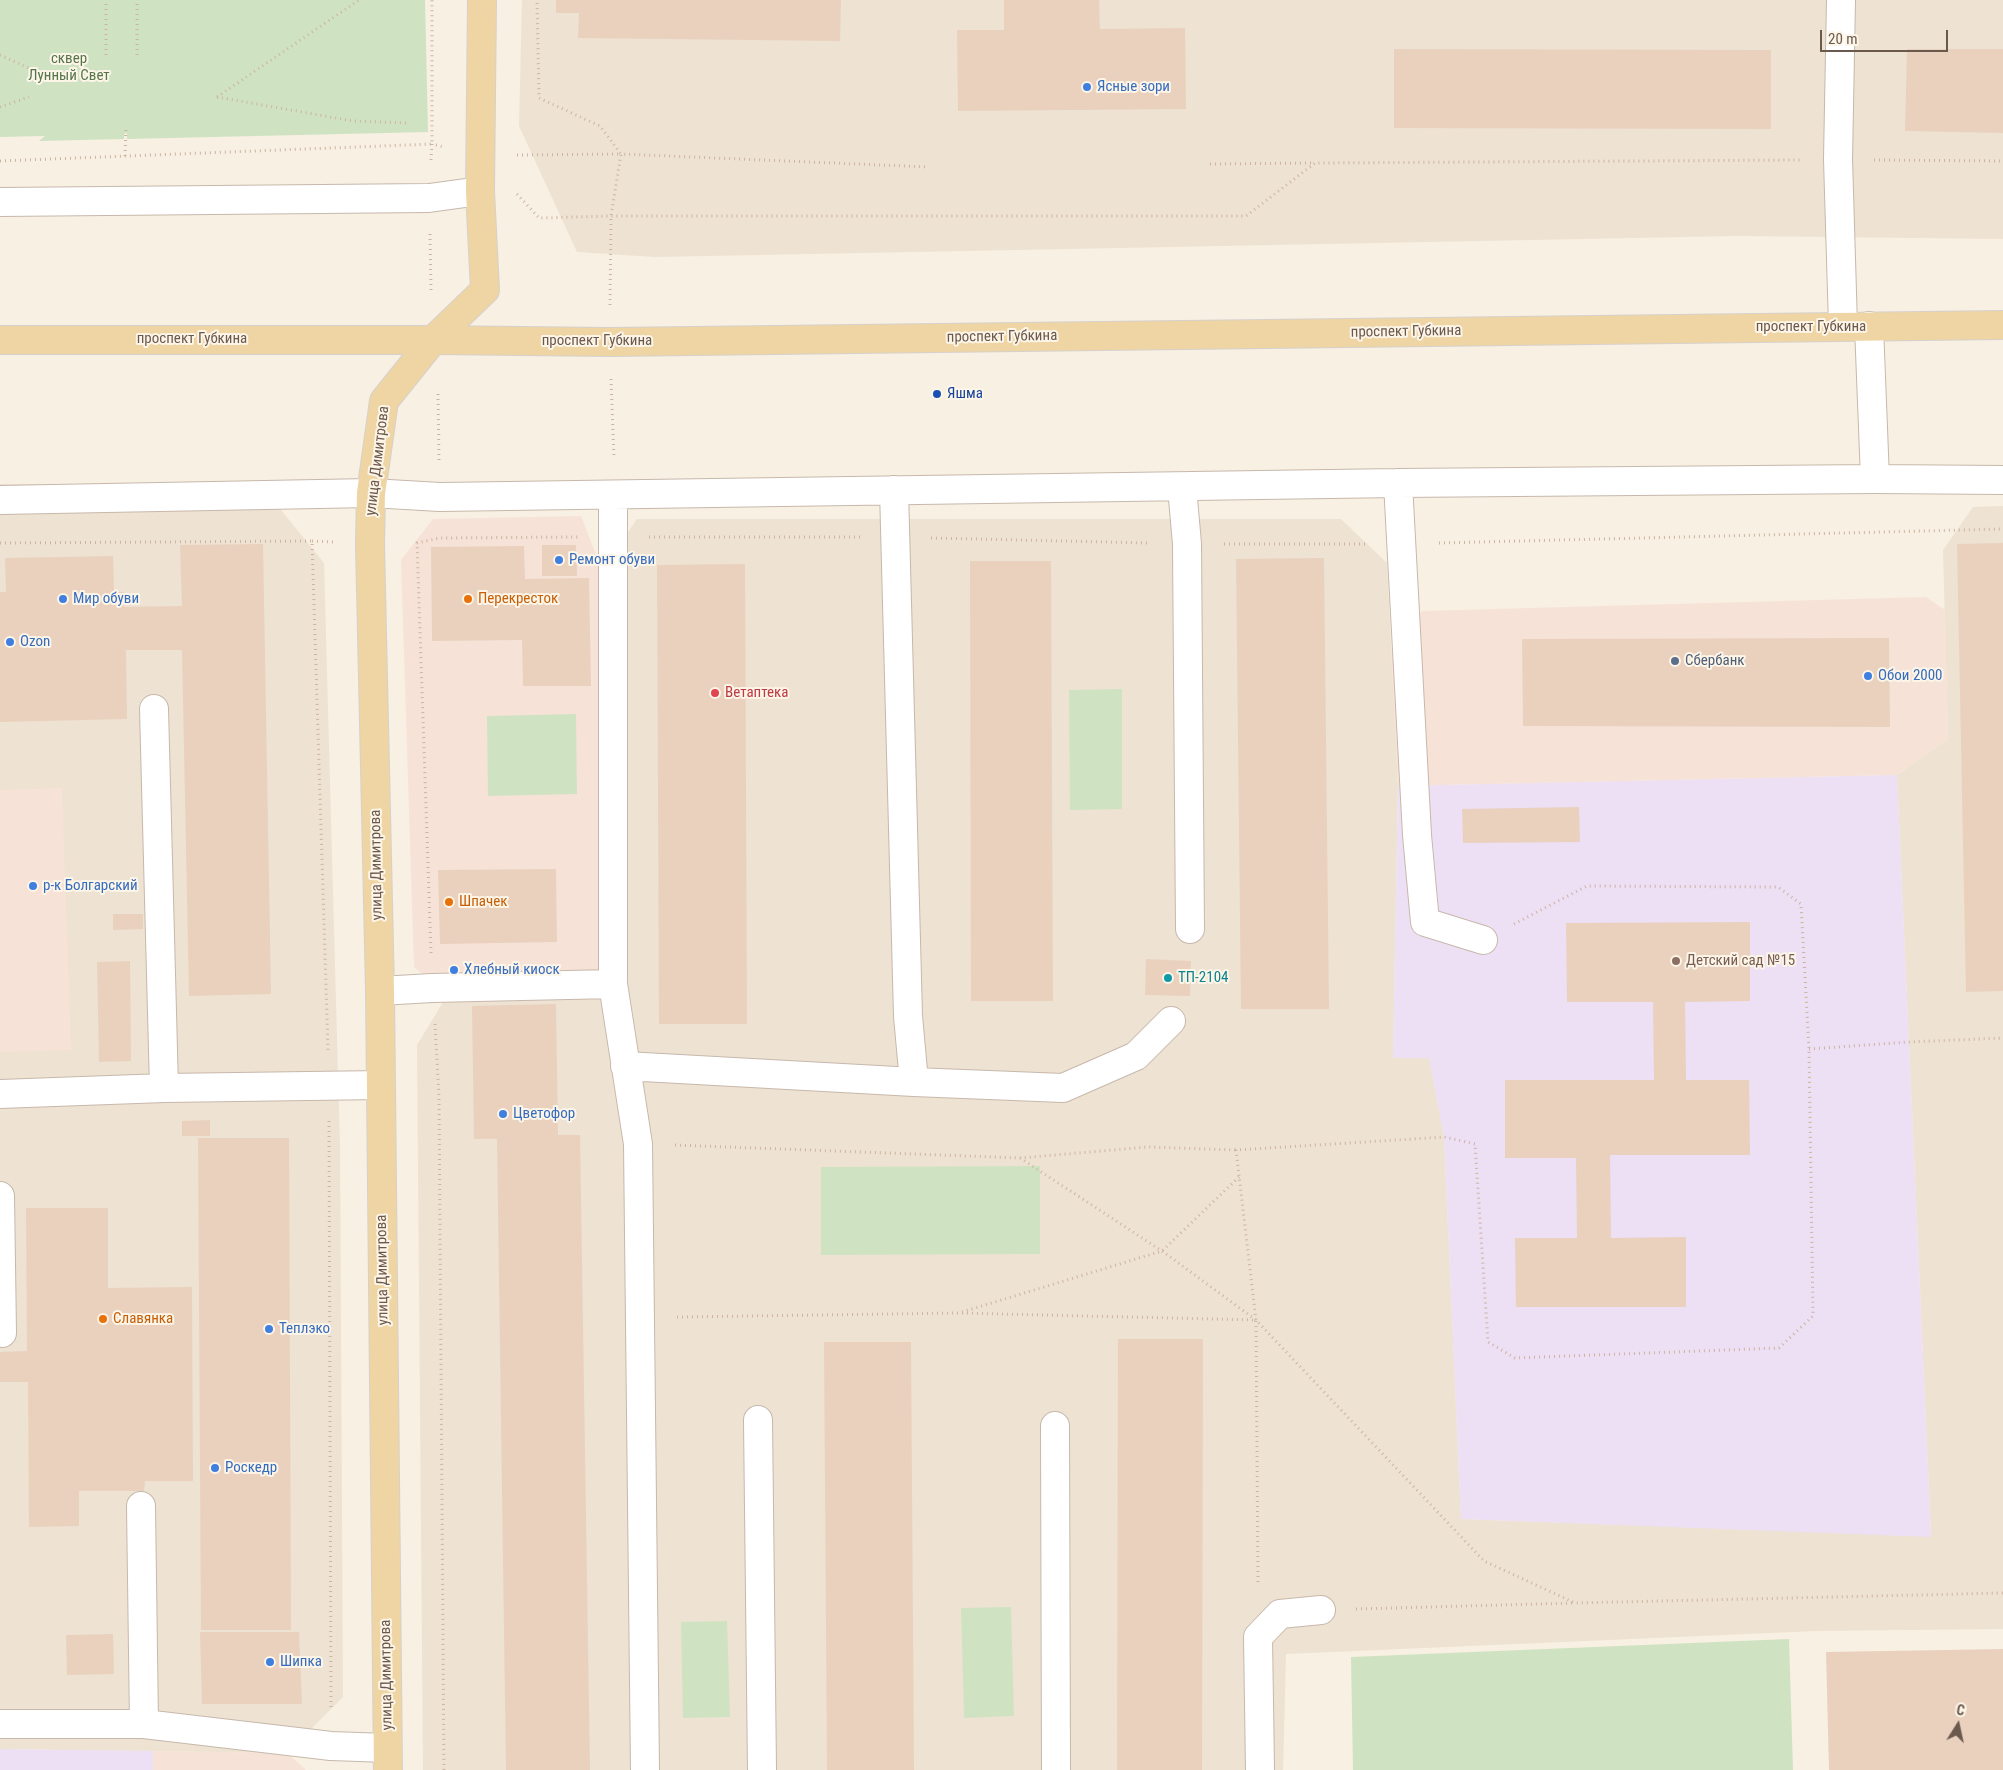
<!DOCTYPE html>
<meta charset="utf-8">
<style>
body{margin:0}
#map{position:relative;width:2003px;height:1770px;overflow:hidden;background:#f8f0e2;font-family:"Roboto Condensed",sans-serif}
canvas{display:block}
.north{position:absolute;left:1933px;top:1700px;width:50px;height:50px;-webkit-text-stroke:4px #fcf5e8;paint-order:stroke;rotate:10deg;font-size:14px;font-weight:700;line-height:20px;text-align:center;color:#6c594d}
.north::after{content:'';display:block;margin:auto;width:18px;height:22px;background:#6c594d;clip-path:polygon(50% 0,100% 100%,50% 72%,0 100%)}
.scale{position:absolute;left:1820px;top:30px;width:128px;height:22px;box-sizing:border-box;border:2px solid #6c594d;border-top:0;padding-left:6px;font-size:15px;line-height:18px;white-space:nowrap;color:#6c594d;-webkit-text-stroke:4px #fcf5e8;paint-order:stroke}
</style>
<div id="map">
<canvas width="2003" height="1770"></canvas>
<div class="north">С</div>
<div class="scale">20 m</div>
</div>
<script>
const context = document.querySelector('canvas').getContext('2d');
context.lineJoin = 'round';
function fillPath(path, color) { context.fillStyle = color; context.fill(path, 'evenodd'); }
function trace(path, color, width, dash) { context.strokeStyle = color; context.lineWidth = width; context.lineCap = dash ? 'butt' : 'round'; context.setLineDash(dash || []); context.stroke(path); }
function write(font, color, halo, rows, align = 'center') {
  context.font = font + ' "Roboto Condensed",sans-serif'; context.lineWidth = 4; context.setLineDash([]); context.textBaseline = 'middle'; context.strokeStyle = halo; context.fillStyle = color; for (const [text, x, y, turn = 0] of rows) {
    context.save(); context.translate(x, y); context.rotate((+turn || 0) * Math.PI / 180); context.textAlign = isNaN(turn) ? turn : align; if (halo) context.strokeText(text, 0, 0); context.fillText(text, 0, 0); context.restore();
  }
}
fillPath(new Path2D(`
 M522,0h1481v239l-266,-3 -1082,21 -78,-5 -58,-126z
 M0,484h260l64,79 16,585 3,549 -56,56 -287,-4z
 M2003,506v1123l-187,2 -530,23 -3,116h-860l-6,-725 31,-51 154,-424 35,-51h704l46,44 11,223 -5,271h36l15,80 17,382 470,17 -34,-761 51,-36 -5,-189 30,-43z`), '#eee2d2');
fillPath(new Path2D(`
 M581,516l21,54 -2,394 -19,27 -133,3 -34,-27 -13,-407 32,-41z
 M1926,597l19,13 3,129 -51,36 -499,11 -7,-136 31,-39z
 M62,788l9,262 -71,2v-262z
 M153,1751l134,2 19,17h-153z`), '#f7e2d7');
fillPath(new Path2D(`
 M1897,775l34,762 -470,-18 -17,-382 -15,-79h-36l5,-272z
 M0,1749l153,2v19h-153z`), '#eddff4');
fillPath(new Path2D(`
 M0,0h425l3,132 -301,7v-6l-3,1v5l-85,2 6,-5 -45,1z
 M1122,689v120l-52,1 -1,-120z
 M576,714l1,80 -89,2 -1,-80z
 M1040,1166v88l-219,1v-88z
 M1011,1607l3,109 -50,2 -3,-110z
 M727,1621l3,96 -47,1 -2,-96z
 M1789,1639l4,131h-440l-2,-113z`), '#cfe3c3');
fillPath(new Path2D(`
 M556,0h285l-1,41 -262,-3 1,-25h-23z
 M1004,0h95l1,29 85,-1 1,81 -228,2 -1,-81h47z
 M1394,49l377,1v79l-377,-1z
 M1907,49h96v84l-98,-2z
 M2003,543v448l-37,1 -9,-448z
 M263,544l8,450 -82,2 -7,-346h-56l1,69 -127,3v-130h6l-1,-34 108,-2 1,36h10v15l58,-1 -2,-61z
 M542,545h34l1,31h-35z
 M524,546l1,33 64,-1 2,108h-68l-1,-46 -90,1 -1,-94z
 M1324,558l5,451h-88l-5,-450z
 M970,561h81l2,440h-82z
 M745,564l2,460h-88l-2,-459z
 M1889,638l1,89 -367,-1 -1,-87z
 M1579,807l1,35 -117,1 -1,-34z
 M556,869l1,73 -117,2 -2,-74z
 M113,914h30v15l-30,1z
 M1750,922v79l-65,1 1,78h63l1,75h-140l1,83 75,-1v70h-170l-1,-69h62l-1,-80h-71v-78h149l-1,-78h-86l-1,-79z
 M1146,959l45,2 -1,35 -45,-1z
 M130,961l1,100 -32,1 -2,-100z
 M556,1004l2,131h22l10,635h-84l-9,-631h-23l-2,-133z
 M210,1120v16h-28v-15z
 M198,1138h91l2,492h-90z
 M26,1208h82v80l84,-1 1,194h-48l-1,10h-65v35l-50,1 -1,-145h-28v-30l27,-1z
 M1118,1339h85l-1,431h-85z
 M824,1342h87l3,428h-87z
 M200,1632h99l3,72h-100z
 M113,1634l1,40 -47,1 -1,-40z
 M2003,1649v121h-174l-3,-118z`), '#e9d1be');
const minor = new Path2D(`
 M1841,0l-3,159 5,167
 M0,202l429,-4 51,-7
 M1869,326l6,153
 M1398,483l19,352 8,87 58,18
 M1182,487l5,57 3,385
 M894,490l14,526 6,66
 M613,495v489l25,160 7,626
 M0,500l371,-7 69,4 958,-14 477,-4 128,1
 M154,709l10,379
 M380,991l52,-3 181,-4
 M625,1066l289,16 149,6 73,-32 35,-35
 M0,1094l164,-6 217,-3
 M0,1196l2,137
 M758,1420l4,350
 M1055,1426l1,344
 M141,1506l3,218
 M0,1724h144l187,22 56,2
 M1260,1770l-2,-133 22,-23 41,-4`);
const major = new Path2D(`
 M0,340h433l177,2 1393,-17
 M388,1770l-8,-779 -10,-447 1,-51 13,-92 49,-61 52,-50 -5,-99 2,-191`);
trace(minor, '#c7b8ac', 30);
trace(major, '#d6d1cd', 30);
trace(new Path2D(`
 M0,55l33,15
 M106,55v-55
 M137,55v-55
 M217,97l136,24 54,2
 M217,97l142,-97
 M0,107l29,-10
 M517,155l104,-1 -21,-28 -61,-28 -2,-98
 M125,156l1,-30
 M431,160l1,-16 12,3
 M1874,160l129,1
 M0,161l432,-17v-144
 M1210,164l105,-1
 M517,194l22,24 72,-2h635l69,-53 486,-3
 M430,234l1,56
 M610,305l1,-89 10,-62 307,13
 M611,379l3,79
 M438,394l1,66
 M649,537h211
 M931,538l219,5
 M312,541l22,1
 M0,543l312,-2 16,509
 M1439,543l564,-14
 M1224,544h141
 M1514,924l73,-38 191,1 23,17 8,145 4,267 -34,32 -264,10 -27,-16 -13,-198 -31,-7 -208,13 20,170 228,241 91,42 428,-10
 M431,953l-14,-410 23,-5 138,-1
 M435,1024l4,72 5,674
 M1809,1049l100,-7 94,-4
 M329,1121l2,589
 M675,1145l345,13 128,-11 88,3
 M1020,1158l142,93 94,69
 M962,1312l200,-61 77,-74
 M677,1317l282,-4 297,7
 M1256,1321l2,263
 M1356,1609l219,-6`), '#cdb4a2', 3, [1, 4]);
trace(minor, '#fff', 28);
trace(major, '#eed5a3', 28);
for (const [x, y, r, color] of [
 [1087,87,5,"#3f7fe0"],
 [937,394,5,"#1a4fb4"],
 [559,560,5,"#3f7fe0"],
 [63,599,5,"#3f7fe0"],
 [468,599,5,"#e8710a"],
 [10,642,5,"#3f7fe0"],
 [1675,661,5,"#5c6f8a"],
 [1868,676,5,"#3f7fe0"],
 [715,693,5,"#e0444e"],
 [33,886,5,"#3f7fe0"],
 [449,902,5,"#e8710a"],
 [1676,961,5,"#8d6e63"],
 [454,970,5,"#3f7fe0"],
 [1168,978,5,"#0f9aa8"],
 [503,1114,5,"#3f7fe0"],
 [103,1319,5,"#e8710a"],
 [269,1329,5,"#3f7fe0"],
 [215,1468,5,"#3f7fe0"],
 [270,1662,5,"#3f7fe0"]
]) { const dot = new Path2D(); dot.arc(x, y, r, 0, 2 * Math.PI); context.fillStyle = color; context.fill(dot); trace(dot, '#fcf5e8', 2); }
write('15px', '#55764a', '#fcf5e8', [
 ["сквер",69,59],
 ["Лунный Свет",69,76]
]);
write('15px', '#366cbe', '#fcf5e8', [
 ["Ясные зори",1097,87],
 ["Ремонт обуви",569,560],
 ["Мир обуви",73,599],
 ["Ozon",20,642],
 ["Обои 2000",1878,676],
 ["р-к Болгарский",43,886],
 ["Хлебный киоск",464,970],
 ["Цветофор",513,1114],
 ["Теплэко",279,1329],
 ["Роскедр",225,1468],
 ["Шипка",280,1662]
], 'left');
write('15px', '#6c594d', '#fcf5e8', [
 ["проспект Губкина",1811,327],
 ["проспект Губкина",1406,332,-1],
 ["проспект Губкина",1002,337,-1],
 ["проспект Губкина",192,339],
 ["проспект Губкина",597,341],
 ["улица Димитрова",378,461,-83],
 ["улица Димитрова",377,865,-91],
 ["улица Димитрова",383,1270,-91],
 ["улица Димитрова",387,1675,-91]
]);
write('15px', '#164399', '#fcf5e8', [
 ["Яшма",947,394]
], 'left');
write('15px', '#c56008', '#fcf5e8', [
 ["Перекресток",478,599],
 ["Шпачек",459,902],
 ["Славянка",113,1319]
], 'left');
write('15px', '#4e5e75', '#fcf5e8', [
 ["Сбербанк",1685,661]
], 'left');
write('15px', '#be3a42', '#fcf5e8', [
 ["Ветаптека",725,693]
], 'left');
write('15px', '#785e54', '#fcf5e8', [
 ["Детский сад №15",1686,961]
], 'left');
write('15px', '#0d838f', '#fcf5e8', [
 ["ТП-2104",1178,978]
], 'left');
</script>
